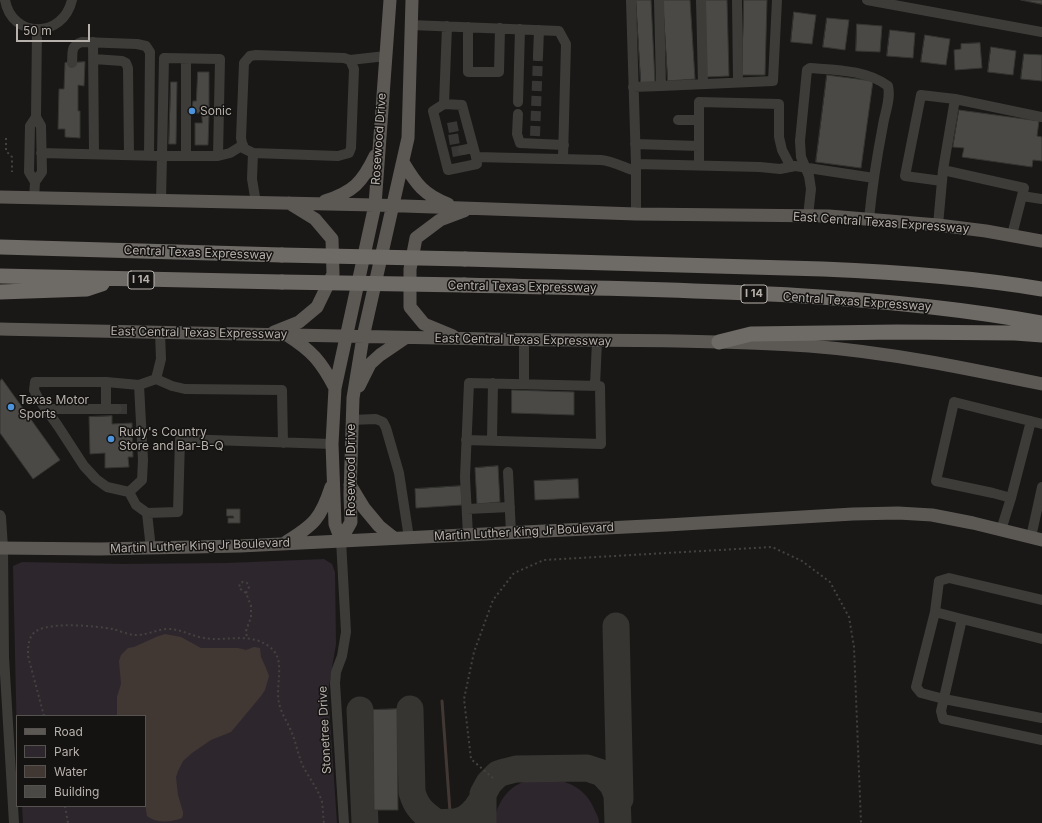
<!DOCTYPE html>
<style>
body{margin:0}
#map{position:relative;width:1042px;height:823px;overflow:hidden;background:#191817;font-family:Inter,sans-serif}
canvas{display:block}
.legend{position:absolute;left:16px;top:715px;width:130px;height:92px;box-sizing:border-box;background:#141312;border:1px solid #55524f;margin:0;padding:5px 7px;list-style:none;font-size:12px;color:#b7b1ab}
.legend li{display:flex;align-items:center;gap:8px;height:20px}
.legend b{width:20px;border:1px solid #55524f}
.scale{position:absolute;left:16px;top:24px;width:74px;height:18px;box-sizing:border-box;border:2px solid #b7b1ab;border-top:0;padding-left:5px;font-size:12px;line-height:14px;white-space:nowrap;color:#b7b1ab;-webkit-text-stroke:3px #141312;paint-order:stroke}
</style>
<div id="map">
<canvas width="1042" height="823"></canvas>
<ul class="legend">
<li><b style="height:5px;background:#5c5955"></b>Road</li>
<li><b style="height:11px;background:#2d262d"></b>Park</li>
<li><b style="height:11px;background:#413834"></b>Water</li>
<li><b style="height:11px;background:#4b4946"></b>Building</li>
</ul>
<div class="scale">50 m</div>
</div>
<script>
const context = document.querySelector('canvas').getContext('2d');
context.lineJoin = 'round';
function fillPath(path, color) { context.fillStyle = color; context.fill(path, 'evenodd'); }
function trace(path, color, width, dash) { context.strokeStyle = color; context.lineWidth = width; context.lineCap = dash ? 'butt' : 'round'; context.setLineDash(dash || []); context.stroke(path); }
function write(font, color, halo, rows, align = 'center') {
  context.font = font + ' Inter,sans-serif'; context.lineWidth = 3; context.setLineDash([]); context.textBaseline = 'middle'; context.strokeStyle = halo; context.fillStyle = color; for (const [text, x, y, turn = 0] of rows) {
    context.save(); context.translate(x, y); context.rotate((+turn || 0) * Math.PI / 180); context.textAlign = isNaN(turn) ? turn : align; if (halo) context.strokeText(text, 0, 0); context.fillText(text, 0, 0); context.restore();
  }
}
fillPath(new Path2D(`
 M324,559l8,5 3,8 1,72 -8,48 9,131h-314l-1,-17h123v-90h-128v26l-4,-176 9,-4 101,2 104,-1z
 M550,780c20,0 38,11 45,31 2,4 4,7 4,12h-105c2,-18 13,-36 30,-41 8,-3 18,-2 26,-2z`), '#2d262d');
fillPath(new Path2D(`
 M165,634l16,3 20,11h37l8,2 8,-3 6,1 1,9 5,11 3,8 -4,14 -4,6 -30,36 -20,8 -19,13 -9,8 -5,10 -2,6 2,18 5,17v3l-1,3c-12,5 -26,5 -35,-2l-2,-13v-87h-28v-19l4,-13 -2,-23 2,-6 7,-7 6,-1 22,-10z`), '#413834');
trace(new Path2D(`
 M442,701l8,111`), '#413834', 3);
trace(new Path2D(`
 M616,626l4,173
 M410,709l2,83c4,15 11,21 24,30
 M360,710l5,113
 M432,823c8,-1 15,0 23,-1 12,-1 21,-12 27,-22
 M483,823v-29l6,-11 9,-9 6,-2 12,-3 71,-1 15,5 11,12 4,10 1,28`), '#363532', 27);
const building = new Path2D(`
 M636,0h15l4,82 -14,1z
 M663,0h27l5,79 -27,2z
 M704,0h23l2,76 -23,1z
 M744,0h23l-2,75h-23z
 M1021,0h21v4z
 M794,12l22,3 -4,29 -21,-2z
 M827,18l22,2 -4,30 -22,-3z
 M857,24l25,2 -2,26 -24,-1z
 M890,30l25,3 -2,25 -26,-2z
 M925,35l25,4 -4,26 -25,-3z
 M980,43l2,25 -27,2 -1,-20 7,-1v-5z
 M991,47l25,4 -3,24 -25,-3z
 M1024,54l18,1v26l-21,-2z
 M85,62l-1,24 -6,-1v26h2v27l-15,-1v-8h-7l1,-40h5l1,-26z
 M198,72h11v41h-14v-4h-3l1,-8h3z
 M827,75l46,6 -12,87 -45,-6z
 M171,82h6l-1,62h-7z
 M959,110l80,11 -2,15 5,1v24l-9,-1 -1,7 -70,-10 2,-9 -11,-1z
 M202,115h7l-1,30h-13v-22h7z
 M2,379l58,81 -27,19 -33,-46v-52z
 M512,390l62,2v23l-62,-2z
 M112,416v8l20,-1 1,34h-5l1,10 -24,1v-15l-15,1 -1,-37z
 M498,466l2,36 -23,2 -2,-36z
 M578,479l1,19 -44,2 -1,-19z
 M461,486l1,19 -46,3 -1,-19z
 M227,509h13v14h-12v-5h6l-1,-2h-6z
 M397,709l1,101h-24l-1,-100z`);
fillPath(building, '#4b4946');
trace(building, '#343431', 1);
trace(new Path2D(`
 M448,128l10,-2
 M535,136l3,-80
 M449,140l12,-2
 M452,152l11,-2
 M117,409h15`), '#393735', 10, [10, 5]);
trace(new Path2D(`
 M6,138v13l6,6v15
 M246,593l3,-6 -2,-4 -4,-1 -3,1 -1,5 7,5 5,13v11l-5,14 1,7
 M44,716l-16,-60c0,-10 0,-21 10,-26 16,-8 57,-4 75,-1 7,2 16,6 23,6 11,0 20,-5 30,-6 14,-1 24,7 38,9 22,4 47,-7 67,10 15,12 4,37 8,55 2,10 9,20 13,30 4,10 6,21 10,31 6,13 16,24 20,38 1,7 1,14 2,21
 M493,778l-22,-19 -7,-60 10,-47 19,-52 21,-27 30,-13 228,-13 30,14 28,21 19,35 5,30 7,176
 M65,806l3,17`), '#44423f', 2, [2, 3]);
trace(new Path2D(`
 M5,0c7,39 58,39 67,0
 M631,0l5,164v50
 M701,0l2,84
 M737,0l1,82
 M867,0l175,32
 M411,25l148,6 7,13 -3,114
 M447,26l-3,78 18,1 14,52 125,3c13,1 23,8 35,11
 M468,27v45h31l1,-44
 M93,42l1,112
 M256,55l88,3 6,2 4,9 -3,79 -2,5 -11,3 -85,-3 -10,-5 -2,-10 3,-75 6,-7z
 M538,56l1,-26
 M94,59l28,2 4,2 2,5 1,87
 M350,60l36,-4
 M72,63c1,-11 -2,-17 10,-21l55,2 9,2 4,6 -1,103
 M661,86l112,-5 4,-81
 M633,87l28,-1 -2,-86
 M518,102l2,-73
 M444,104l-11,7 15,59 29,-6 -1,-7
 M518,114l-1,20 3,9 44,2
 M36,117l1,-88
 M678,120h21
 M635,144l64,2
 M463,150l10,-2
 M41,153l121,3 2,-98 56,1 -2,97
 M253,153l-1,26 4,24
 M186,156v-97
 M636,164l124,3 20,2 15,-3 79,12
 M699,165v-63l80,2v33l3,13 9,17
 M943,170l12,-71 87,18
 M942,181l-37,-5 16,-81 34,4
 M1022,196l20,3
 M34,199l1,-17 7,-10 -1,-46 -5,-9 -6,9 -1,46 6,10
 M161,201l1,-45h56l12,-3 13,-8
 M808,216l3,-27 -2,-13 -8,-19 -1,-16 7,-71 3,-2c26,2 57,2 78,18 3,13 -3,26 -5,39 -6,31 -11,63 -14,94
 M938,225l5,-55 81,18 -12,47
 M524,340v44
 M156,379l16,7 13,3 97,1 1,53
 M595,386l2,-45
 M46,409h71
 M106,409v-27
 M351,420l25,-1 7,3 3,6 13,45 10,65
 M1031,421l-20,77 -18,-5 -57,-12 18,-79 88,22
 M466,440l135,4 -1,-58 -131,-3 -4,94 3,58
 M492,440l1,-57
 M508,472l3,61
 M129,492l-22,-5 -11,-8 -12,-13 -26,-40 -20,-28 -4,-8 1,-8h71l33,3
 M467,509l43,-2
 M147,513l31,-1 2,-73 152,5
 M0,515l1,2 2,31 1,109 10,166
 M1001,530l10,-32
 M1031,537l11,-50
 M341,540l5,92 -4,24 -6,16 -1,11 9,140
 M151,549l-4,-36 -11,-8 -7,-13 13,-12 1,-20 -4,-75 17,-6 5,-20 -1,-27
 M1042,600l-93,-22 -10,3 -4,31 -19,75 5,6 23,6 98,19
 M935,612l27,7
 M1042,639l-80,-20 -21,92 2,8 99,21`), '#3d3c39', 10);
trace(new Path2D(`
 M403,162c13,22 21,33 45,42
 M0,197l375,8 261,9 193,2 109,9 48,6 56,10
 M325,201c28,-9 37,-18 50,-45
 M0,329c163,3 326,7 488,10 107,2 214,0 321,7 79,6 156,22 233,38
 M274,332l25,-10 18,-15 16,-33 -1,-35 -17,-20 -26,-16
 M287,335c25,16 34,26 48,53
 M453,336l-29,-12 -14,-17v-38l6,-31 24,-18 24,-9
 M359,386l11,-22 10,-9 25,-17
 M350,485l14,23 15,18 15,12
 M341,540l10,-18 -1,-28 3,-96 10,-61 45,-199 4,-138
 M341,540l-6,-16 -3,-80 3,-56 40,-183 15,-205
 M286,542c28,-17 35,-24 45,-55
 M0,548l100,1 140,-3 427,-21 186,-11 45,-1 34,2 41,8 69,17`), '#5c5955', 13);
trace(new Path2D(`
 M0,247l282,8
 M465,259l358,10c73,3 147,8 219,20
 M0,276l282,6
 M464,285c192,5 389,4 578,38
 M0,292l87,-3 15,-5
 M719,342l32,-8 146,-2 118,1 27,2`), '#6e6a65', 15);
trace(new Path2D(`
 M282,255l183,4
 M282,282l182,3`), '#6e6a65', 15);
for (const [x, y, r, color] of [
 [192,111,4,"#4d93db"],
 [11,407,4,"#4d93db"],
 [111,439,4,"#4d93db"]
]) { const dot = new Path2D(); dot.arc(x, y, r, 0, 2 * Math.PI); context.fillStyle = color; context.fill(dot); trace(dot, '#141312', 1.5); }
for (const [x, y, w] of [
 [141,280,26],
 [754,294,26]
]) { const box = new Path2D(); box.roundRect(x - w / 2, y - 9, w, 18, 3); context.fillStyle = '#141312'; context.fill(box); trace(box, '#b7b1ab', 1); }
write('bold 11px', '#b7b1ab', null, [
 ["I 14",141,280],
 ["I 14",754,294]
]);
write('12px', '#b7b1ab', '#141312', [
 ["Sonic",200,111],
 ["Texas Motor",19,400],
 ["Sports",19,414],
 ["Rudy's Country",119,432],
 ["Store and Bar-B-Q",119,446]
], 'left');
write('12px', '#b7b1ab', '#141312', [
 ["Rosewood Drive",379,139,-86],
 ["East Central Texas Expressway",881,223,4],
 ["Central Texas Expressway",198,253,2],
 ["Central Texas Expressway",522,287,1],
 ["Central Texas Expressway",857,302,4],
 ["East Central Texas Expressway",199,333,1],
 ["East Central Texas Expressway",523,340,1],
 ["Rosewood Drive",351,470,-90],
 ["Martin Luther King Jr Boulevard",524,532,-3],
 ["Martin Luther King Jr Boulevard",200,546,-2],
 ["Stonetree Drive",325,730,-93]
]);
</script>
